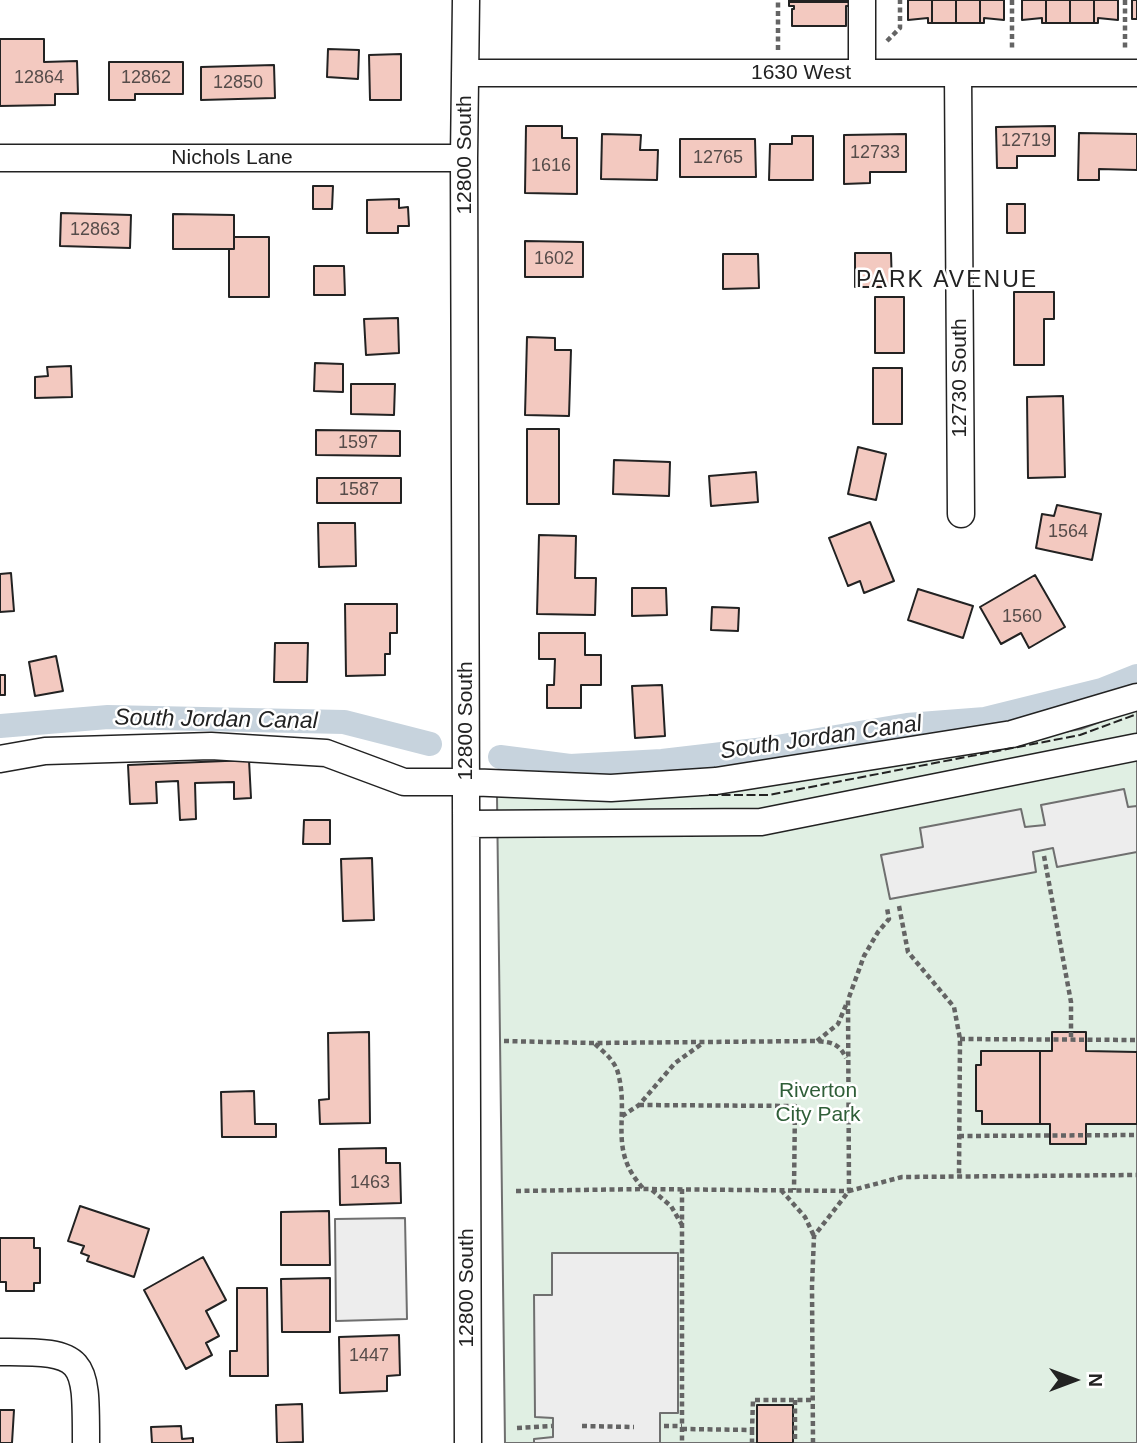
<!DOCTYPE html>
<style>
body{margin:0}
#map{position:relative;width:1137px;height:1443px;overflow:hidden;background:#fff;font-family:Arial,sans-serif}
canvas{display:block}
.north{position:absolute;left:1039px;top:1345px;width:70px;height:70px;-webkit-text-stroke:5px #fff;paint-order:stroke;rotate:90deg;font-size:19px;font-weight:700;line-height:28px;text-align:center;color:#222}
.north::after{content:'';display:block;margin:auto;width:24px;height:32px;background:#222;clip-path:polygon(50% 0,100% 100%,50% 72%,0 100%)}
</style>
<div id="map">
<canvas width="1137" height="1443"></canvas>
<div class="north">N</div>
</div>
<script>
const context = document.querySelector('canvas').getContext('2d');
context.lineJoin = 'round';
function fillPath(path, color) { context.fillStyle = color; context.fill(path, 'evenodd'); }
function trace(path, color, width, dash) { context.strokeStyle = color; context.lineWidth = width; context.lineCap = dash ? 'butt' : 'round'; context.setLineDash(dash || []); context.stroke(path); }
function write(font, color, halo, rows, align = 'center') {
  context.font = font + ' Arial,sans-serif'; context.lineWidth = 5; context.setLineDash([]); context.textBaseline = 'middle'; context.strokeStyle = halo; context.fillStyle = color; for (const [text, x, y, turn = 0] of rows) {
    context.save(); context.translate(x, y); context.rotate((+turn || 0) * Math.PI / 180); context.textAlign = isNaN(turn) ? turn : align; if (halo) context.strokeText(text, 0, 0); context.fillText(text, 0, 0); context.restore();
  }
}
const green = new Path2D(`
 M1137,708v735h-632l-8,-647 135,-2 140,-11 309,-54z`);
fillPath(green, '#e0efe3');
trace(green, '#6f6f6f', 2);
const parking = new Path2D(`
 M1124,789l4,18 9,-1v46l-80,15 -4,-19 -20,4 3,20 -146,27 -9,-44 42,-8 -3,-19 101,-19 4,18 20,-2 -4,-20z
 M405,1218l2,101 -71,2 -1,-102z
 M552,1253h126v160h-18v30h-126v-4l19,-2v-19l-18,-1 -1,-122h18z`);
fillPath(parking, '#ededed');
trace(parking, '#6f6f6f', 2);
trace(new Path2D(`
 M0,726l108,-9 236,5 86,22
 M500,757l70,9 92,-5 103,-12 142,-24 78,-6 117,-29 35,-14`), '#c7d3dd', 24);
const building = new Path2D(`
 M789,0h60v2h-60z
 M908,0h24v23h-4v-5l-20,2z
 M932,0h24v23h-24z
 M956,0h24v23h-24z
 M980,0h24v20l-20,-2v5h-4z
 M1022,0h24v23h-4v-5l-20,2z
 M1046,0h24v23h-24z
 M1070,0h24v23h-24z
 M1094,0h24v20l-20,-2v5h-4z
 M1132,0h5v19h-5z
 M789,2h60v4h-3v20h-54v-17h2v-3h-5z
 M0,39h44v23l33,-1 1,33h-23v11l-55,1z
 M328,49l31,1 -1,29 -31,-2z
 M401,54v46h-31l-1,-45z
 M109,62h74v32h-48v6h-26z
 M274,65l1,33 -74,2v-33z
 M526,126h36v12h15v56l-52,-1z
 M1055,126v30h-38v12h-20l-1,-41z
 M1079,133l58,1v36l-38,-1v11h-21z
 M602,134l39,1 -1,15h18l-1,30 -56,-1z
 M906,134v38h-36v11l-26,1v-49z
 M792,136h21v44h-44l1,-36h22z
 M680,139h75l1,38h-76z
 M313,186h20l-1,23h-19z
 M399,199v9l9,-1 1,19h-11v7h-31v-33z
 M1007,204h18v29h-18z
 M61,213l70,2 -1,33 -70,-2z
 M173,214l61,1v34h-61z
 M234,237h35v60h-40v-48h5z
 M525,241l58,1v35h-58z
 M855,253h36l1,34h-37z
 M723,254h35l1,34 -36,1z
 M314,266h30l1,29h-31z
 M1014,292h40v27h-10v46h-30z
 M875,297h29v56h-29z
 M398,318l1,35 -33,2 -2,-36z
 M527,337l28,1v12h16l-2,66 -44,-1z
 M315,363l28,1v28l-29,-1z
 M71,366l1,31 -37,1v-21l13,-1 -1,-9z
 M873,368h29v56h-29z
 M351,384h44l-1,31 -43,-1z
 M1063,396l2,81 -37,1 -1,-81z
 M527,429h32v75h-32z
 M316,430l84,1v25l-84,-1z
 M858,447l28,7 -10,46 -28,-6z
 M614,460l56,2 -1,34 -56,-2z
 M756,472l2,30 -47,4 -2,-30z
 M317,478h84v25h-84z
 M1057,505l44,9 -9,46 -56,-12 6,-34 12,2z
 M870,522l24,59 -30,12 -4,-12 -12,5 -19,-48z
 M318,523h37l1,43 -37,1z
 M539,535l37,1 -1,42h21l-1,37 -58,-1z
 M11,573l3,38 -14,1v-38z
 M1035,575l30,52 -36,21 -8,-15 -20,11 -21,-37z
 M632,588h34l1,27 -35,1z
 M918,589l55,17 -10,32 -55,-18z
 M345,604h52v29h-7v21h-5v21l-39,1z
 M712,607l27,1 -1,23 -27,-1z
 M539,633h46v22h16v30h-20v23h-34v-23h7l1,-26h-16z
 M275,643h33l-1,39h-33z
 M56,656l7,35 -28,5 -6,-34z
 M0,675h5v20h-5z
 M662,685l3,51 -30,2 -3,-52z
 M249,760l2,38 -17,1v-17l-39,1 1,36 -16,1 -2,-39 -22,1 1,21 -27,1 -2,-39z
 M304,820h26v24h-27z
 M372,858l2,62 -31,1 -2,-62z
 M369,1032l1,91 -50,1 -1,-24 10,-1 -1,-66z
 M1052,1032h34v19l51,1v72h-51v20h-36v-20h-10v-73h12z
 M981,1051h59v73h-58v-13h-6v-46h5z
 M254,1091l1,33h21v13h-54l-1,-45z
 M386,1148v15h14l1,40 -61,2 -1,-56z
 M80,1206l69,23 -15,48 -47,-16 2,-5 -8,-3 3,-7 -16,-5z
 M329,1211l1,54h-49v-53z
 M0,1238h34v10h6v35h-6v8h-28v-9h-6z
 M203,1257l23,43 -20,11 13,25 -13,7 6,12 -26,14 -42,-79z
 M330,1278v54h-48l-1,-53z
 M237,1288h30l1,88h-38v-25h7z
 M399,1335l1,40 -13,1v15l-47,2 -1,-56z
 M302,1404l1,38 -26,1 -1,-38z
 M757,1405h36v38h-36z
 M0,1410h14l-2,33h-12z
 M181,1426l1,13 11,-1v5h-41l-1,-16z`);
fillPath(building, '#f3c9c0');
trace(building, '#222', 2);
const minor = new Path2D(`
 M466,0l-2,158 4,1285
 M862,0v73
 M465,73h672
 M958,73l3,441
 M0,158h464
 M0,759l45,-8 166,-5 115,7 78,29h62l145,6 105,-7 296,-47 125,-37
 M466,824l295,-2 376,-75
 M0,1352c87,-1 86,7 86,91`);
trace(minor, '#222', 29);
trace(new Path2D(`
 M1012,0v50
 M1125,0v51
 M887,41l13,-13v-28
 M778,50v-50
 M1044,856l27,146v36
 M899,906l9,46 46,55 6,32 -1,137
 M960,1039l177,1
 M504,1041l89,2 223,-2c15,1 23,2 30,17
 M817,1041l21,-17 8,-19
 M595,1044c9,8 20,17 23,29 12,44 -11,76 25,115
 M639,1105l156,1 -1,84
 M622,1116l17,-11 36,-42 28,-20
 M959,1136l178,-1
 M682,1189v254
 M652,1190l19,16 11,19
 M781,1190l24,27 9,19
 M516,1191l127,-2 206,2 -1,-191 16,-44 14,-24 11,-13 -2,-11
 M795,1400v43
 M582,1426l52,1
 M664,1426h18
 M517,1428l35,-2
 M682,1429l70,1 1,-30h59
 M752,1430v13
 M813,1443l-1,-157 2,-50 35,-45 53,-14 235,-2`), '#646464', 4.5, [5, 3.5]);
trace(minor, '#fff', 26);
trace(new Path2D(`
 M709,795h60l311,-60 57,-21`), '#222', 2, [9, 3.5]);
write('18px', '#564c4a', null, [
 ["12864",39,78],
 ["12862",146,78],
 ["12850",238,83],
 ["12719",1026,141],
 ["12733",875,153],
 ["12765",718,158],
 ["1616",551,166],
 ["12863",95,230],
 ["1602",554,259],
 ["1597",358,443],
 ["1587",359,490],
 ["1564",1068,532],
 ["1560",1022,617],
 ["1463",370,1183],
 ["1447",369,1356]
]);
write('21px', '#222', '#fff', [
 ["1630 West",801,73],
 ["12800 South",465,155,-90],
 ["Nichols Lane",232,158],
 ["12730 South",960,378,-90],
 ["12800 South",466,721,-90],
 ["12800 South",467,1288,-90]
]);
write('21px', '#2f5e38', '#fff', [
 ["Riverton",818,1091],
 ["City Park",818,1115]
]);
context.letterSpacing = '2px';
write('23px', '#222', '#fff', [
 ["PARK AVENUE",947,281]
]);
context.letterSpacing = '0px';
write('italic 23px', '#222', '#fff', [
 ["South Jordan Canal",216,720,1],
 ["South Jordan Canal",821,738,-8]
]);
</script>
